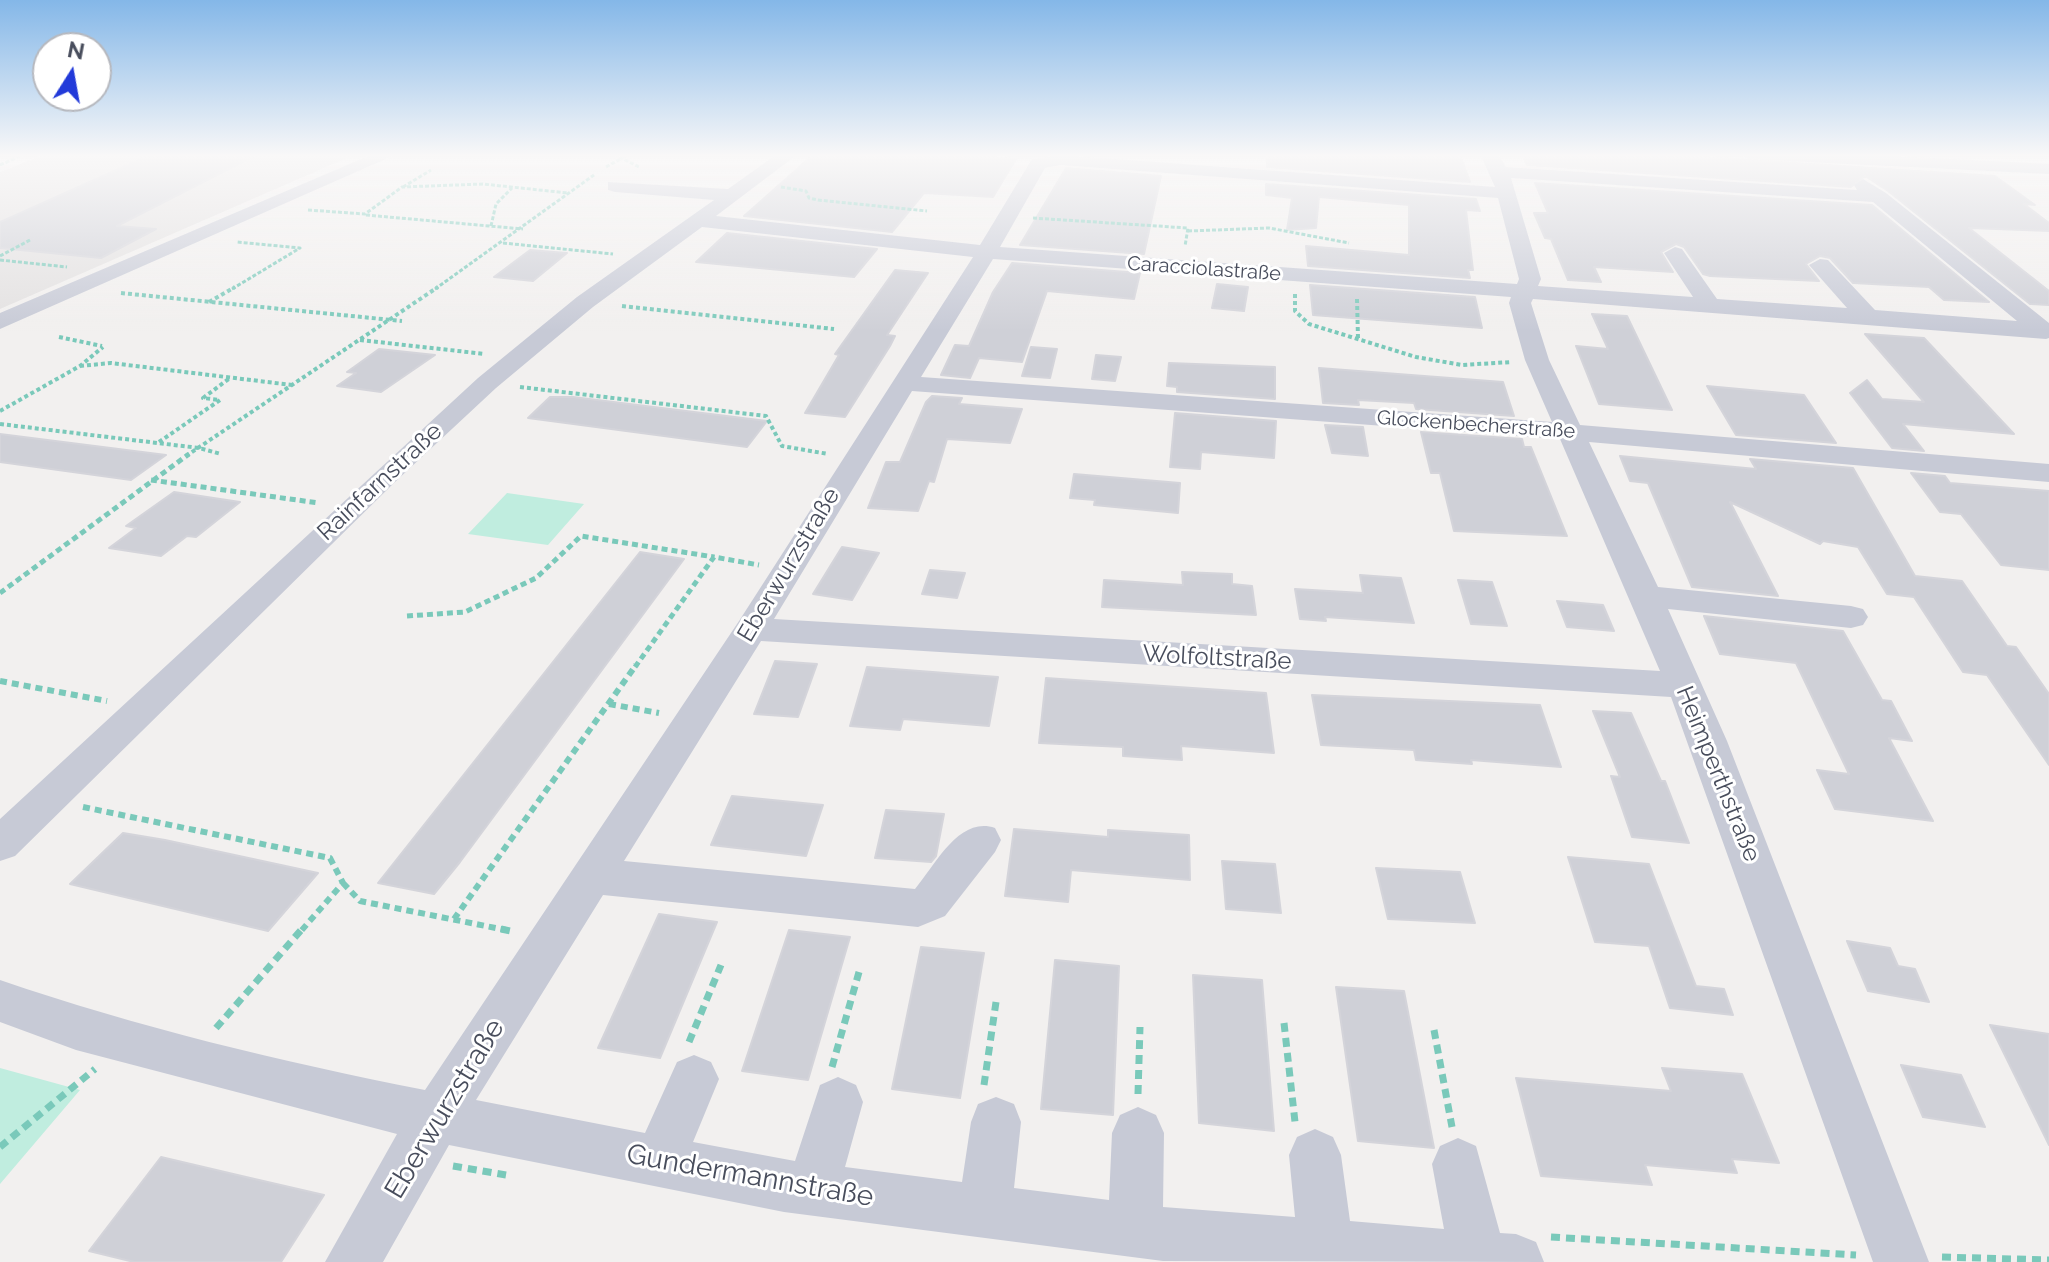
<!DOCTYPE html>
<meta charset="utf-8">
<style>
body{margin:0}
#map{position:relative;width:2049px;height:1262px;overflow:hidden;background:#f2f0ef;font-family:Raleway,sans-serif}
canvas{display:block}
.north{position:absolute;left:32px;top:32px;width:80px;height:80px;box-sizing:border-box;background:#fff;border:2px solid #b6b8be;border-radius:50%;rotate:11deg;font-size:22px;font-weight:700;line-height:32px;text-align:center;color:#484d5c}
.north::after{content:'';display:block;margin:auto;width:28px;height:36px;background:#223ad9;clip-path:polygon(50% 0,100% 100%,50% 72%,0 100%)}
</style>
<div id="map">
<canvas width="2049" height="1262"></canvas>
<div class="north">N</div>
</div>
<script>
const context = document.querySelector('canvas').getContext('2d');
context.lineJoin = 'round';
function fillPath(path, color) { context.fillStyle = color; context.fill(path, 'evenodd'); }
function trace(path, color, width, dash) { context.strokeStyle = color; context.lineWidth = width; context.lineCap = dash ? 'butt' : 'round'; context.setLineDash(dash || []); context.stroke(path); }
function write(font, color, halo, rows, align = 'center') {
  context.font = font + ' Raleway,sans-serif'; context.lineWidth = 6; context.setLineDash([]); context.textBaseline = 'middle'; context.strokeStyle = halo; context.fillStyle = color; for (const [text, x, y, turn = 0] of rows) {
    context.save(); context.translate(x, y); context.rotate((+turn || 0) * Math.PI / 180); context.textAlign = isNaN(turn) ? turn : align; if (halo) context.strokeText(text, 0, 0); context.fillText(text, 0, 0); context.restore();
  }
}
fillPath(new Path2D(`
 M46,154h310l-356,155v-137z`), '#e3e1e1');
fillPath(new Path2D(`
 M507,493l77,11 -36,41 -80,-11z
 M0,1068l80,22 -80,94z`), '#c0eddf');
const building = new Path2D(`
 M152,154h106l-141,72 39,3 -55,29 -101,-10v-26z
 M814,154h144l58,5 -23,38 -69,-4 -32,39 -148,-16z
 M1267,154h193l10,28 -203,-15z
 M1522,154h136l337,22 40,29 -11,-1 25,19v8l-80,-3 80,63v14l-19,-1 -142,-113 -23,-15 -14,11 -324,-22z
 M1066,168l95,8 -17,78 -124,-9z
 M1535,183l337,22 117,97 -45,-2 -15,-13 -76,-4 -23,-25 -10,-2 -14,8 13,17 -109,-5 -7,-2 -19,-27 -8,-3 -15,8 12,20 -79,-5 7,15 -33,-2 -17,-41 -6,-1 -11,-25h14z
 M1266,184l210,15 4,12 -14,-1 7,60h-5l2,8 -162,-12 -2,-20 103,9v-50l-90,-8 -3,31 -29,2 5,-32 -26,-3z
 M727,233l150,16 -23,28 -158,-15z
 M530,250l37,3 -34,28 -39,-4z
 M1012,263l128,10 -6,26 -87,-8 -25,71 -43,-4 -9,20 -29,-3 14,-30 14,1 24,-54z
 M895,270l33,3 -41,62 8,1 -5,10 -45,71 -40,-4 34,-58 -4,-1z
 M1217,284l31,3 -4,24 -32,-3z
 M1310,285l165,12 7,31 -169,-13z
 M1592,314l35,2 45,94 -73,-6 -23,-58 32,3z
 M1865,334l59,4 90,96 -111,-10 21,27 -32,-3 -42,-55 17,-13 15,19 42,3z
 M1031,347l26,2 -7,29 -28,-2z
 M379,349l56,6 -54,37 -44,-6 19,-13 -9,-1z
 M1096,355l25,2 -6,24 -23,-2z
 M1169,363l106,4v32l-98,-7v-5l-10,-1z
 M1319,368l184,14 11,34 -98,-7 -2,-6 -56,-3 1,5 -36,-2z
 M1707,386l97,9 32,48 -100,-8z
 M932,396l30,2 -3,6 63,5 -12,34 -63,-4 -13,43 -5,-1 -11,30 -50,-3 18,-46h14l26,-60z
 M550,397h23l194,24 -20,26 -219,-29z
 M1175,413l101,8 -2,37 -73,-6 -1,17 -30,-2z
 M1325,425l38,2 5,29 -36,-3z
 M1421,432l101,7 2,8h7l36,89 -113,-5 -14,-58h-9z
 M0,434l166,21 -35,25 -131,-18z
 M1620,456l136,13 -6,-10 103,9 62,108 47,5 45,65 9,1 33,47v71l-62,-90 -24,-3 -49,-75 -27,-3 -29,-47 -35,-6 -3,3 -90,-42 48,94 -86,-9 -44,-104 -18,-2z
 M1911,473l34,3 5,7 99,8v79l-48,-5 -40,-51 -21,-2z
 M1074,474l106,9 -2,30 -84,-8 1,-5 -25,-2z
 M174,492l66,10 -44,35 -9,-1 -26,20 -52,-8 27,-20 -10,-2z
 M842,547l37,6 -27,47 -39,-6z
 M640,552l44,7 -224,303 -26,32 -56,-11z
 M930,570l35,3 -8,25 -35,-4z
 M1182,572l50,2v10l20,2 4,29 -154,-8 2,-27 79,5z
 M1360,575l41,3 13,45 -89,-6 1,4 -26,-2 -5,-30 68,4z
 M1458,580l34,2 15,44 -36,-2z
 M1557,601l46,4 11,26 -47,-4z
 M1704,616l139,15 39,69 9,1 21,40 -23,-3 44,83 -98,-12 -18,-39 32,4 -53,-111 -76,-9z
 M775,661l42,3 -19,53 -44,-3z
 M867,667l131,10 -9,49 -86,-7 -3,11 -50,-4z
 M1046,678l220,15 8,60 -93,-7 1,14 -59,-4v-9l-84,-4z
 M1312,695l228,10 21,62 -90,-7 1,4 -56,-4 -2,-10 -93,-5z
 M1593,711l38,2 30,68h4l24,62 -57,-6 -21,-61 9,1z
 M732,796l91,9 -17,51 -95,-11z
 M886,810l58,4 -8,42 -5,6 -56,-4z
 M1014,829l94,8v-7l81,5 1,45 -119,-10 -3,32 -63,-6z
 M123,833l42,7 153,33 -50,58 -198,-47z
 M1568,857l81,7 47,122 28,3 9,26 -63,-7 -21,-62 -54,-4z
 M1222,861l53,3 6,49 -55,-4z
 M1376,868l84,4 15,51 -87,-4z
 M659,914l58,8 -57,136 -62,-10z
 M789,930l61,7 -42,143 -66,-9z
 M1847,941l43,7 8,18 17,3 14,33 -61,-11z
 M921,947l63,6 -24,145 -68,-9z
 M1055,960l64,6 -6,149 -72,-6z
 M1193,975l69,5 12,151 -75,-8z
 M1336,987l68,4 30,157 -76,-7z
 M1990,1025l59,9v111z
 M1901,1065l60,10 24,52 -62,-10z
 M1662,1068l80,6 37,89 -47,-4 5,14 -92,-8 7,20 -111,-9 -25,-98 155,13z
 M161,1157l85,20 78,18 -43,67h-147l-45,-11z`);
fillPath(building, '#cfd0d7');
trace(building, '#d4d4da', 2);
trace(new Path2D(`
 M614,154l25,13
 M991,154l27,2
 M0,165l25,-11
 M606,167l23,-13
 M403,187l28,-17
 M781,187l25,4 3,7 9,2 109,11
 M308,210l57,4 37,-27 81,-3 85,9
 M366,215l157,14
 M1033,218l155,10 -3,18
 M491,226l5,-22 16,-16
 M1188,231l81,-3 80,15
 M503,243l110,11
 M0,256l30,-16
 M0,260l67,7
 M232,289l68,-41 -63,-6
 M435,289l159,-114`), '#7ac9ba', 3, [4, 2]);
trace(new Path2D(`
 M121,293l281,28
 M1295,294v17l14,13 107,33 46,8 50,-3
 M1357,299l1,39
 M209,302l26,-15
 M622,306l212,23
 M59,337l43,9
 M360,340l125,14
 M80,366l31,-3 181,22
 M520,387l246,29 16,30 46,8
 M0,411l80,-45 23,-19
 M0,424l199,24 22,6
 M159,442l61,-42 -17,-2 27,-20
 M186,456l252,-169`), '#7ac9ba', 4, [4, 3]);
trace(new Path2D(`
 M151,480l168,23
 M0,593l189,-139
 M407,616l58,-4 71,-34 45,-42 133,21
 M635,667l79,-110 45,8`), '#7ac9ba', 5, [6, 4]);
trace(new Path2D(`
 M0,681l107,20
 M609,704l50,9
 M83,807l247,51 13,25 -42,48
 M343,883l17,18 151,30
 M454,919l182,-254`), '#7ac9ba', 6, [7, 5]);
trace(new Path2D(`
 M501,929l14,3
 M1284,1023l11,99
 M216,1028l86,-99
 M1434,1030l18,97
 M689,1042l32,-77
 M832,1067l27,-95
 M984,1085l12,-83
 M1138,1094l2,-67
 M0,1147l95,-78
 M453,1166l53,9
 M1551,1237l305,18
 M1942,1257l107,3`), '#7ac9ba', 7, [9, 6]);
fillPath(new Path2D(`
 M373,154h24l-397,175v-16z
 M777,154h21l-82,62 264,29 52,-86 28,-4 435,32 -15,-33h18l8,13 351,23 -3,-5 9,-6 23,14 163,130v15l-3,1 -513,-40 -2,4 18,57 31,65 469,39v18l-460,-40 69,145 193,19 12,3 5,8 -5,8 -12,3 -183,-19 59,132 202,521h-56l-202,-565 -910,-56 -137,220 291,28c21,-25 44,-73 80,-61l6,12 -6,12 -50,64 -27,11 -315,-32 -127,205 169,33 32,-71 17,-7 17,7 8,17 -26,63 102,19 25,-76 18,-8 18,8 7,17 -18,65 117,15 9,-60 7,-18 18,-7 18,7 7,18 -7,66 95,12 3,-67 8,-18 18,-8 18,8 8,18 -1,74 132,10 -6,-62 8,-18 18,-8 18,8 8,18 9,66 94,8 -12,-65 8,-18 18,-8 18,8 24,87 16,1 20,8 8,20 -381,-1 -379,-49 -335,-67 -66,117h-58l72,-128 -321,-84 -76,-28v-42c137,47 282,82 425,110l314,-469 234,-364 -271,-30 -109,80 -97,81 -101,94 -380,374 -15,5v-42l478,-441 99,-81 137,-97 -99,-8 -7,-2v-8l120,7zM1060,165l438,33 21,81 -2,5 -517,-37 45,-79zM1511,178l362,24 144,119 -142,-11 -47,-50 -8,-1 -11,6 38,43 -130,-9 -35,-50 -7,-2 -11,6 29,44 -155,-11 3,-7zM993,259l518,38 -2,6 16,57 27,62 -631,-45zM912,391l648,48 100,232 -886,-52z
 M1739,154h116l194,10v10l-301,-15z`), '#c7cad6');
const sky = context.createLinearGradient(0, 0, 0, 331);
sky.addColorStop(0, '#84b7e8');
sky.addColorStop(0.47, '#f9f8f8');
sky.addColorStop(1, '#f9f8f800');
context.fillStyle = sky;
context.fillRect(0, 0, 2049, 331);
write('20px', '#484d5c', '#fff', [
 ["Caracciolastraße",1204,269,4],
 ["Glockenbecherstraße",1476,425,4]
]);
write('24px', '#484d5c', '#fff', [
 ["Rainfarnstraße",380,482,-43],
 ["Eberwurzstraße",789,565,-59],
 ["Wolfoltstraße",1217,658,3],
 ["Heimperthstraße",1718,774,68]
]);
write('28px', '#484d5c', '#fff', [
 ["Eberwurzstraße",445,1109,-59],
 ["Gundermannstraße",750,1176,10]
]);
</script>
